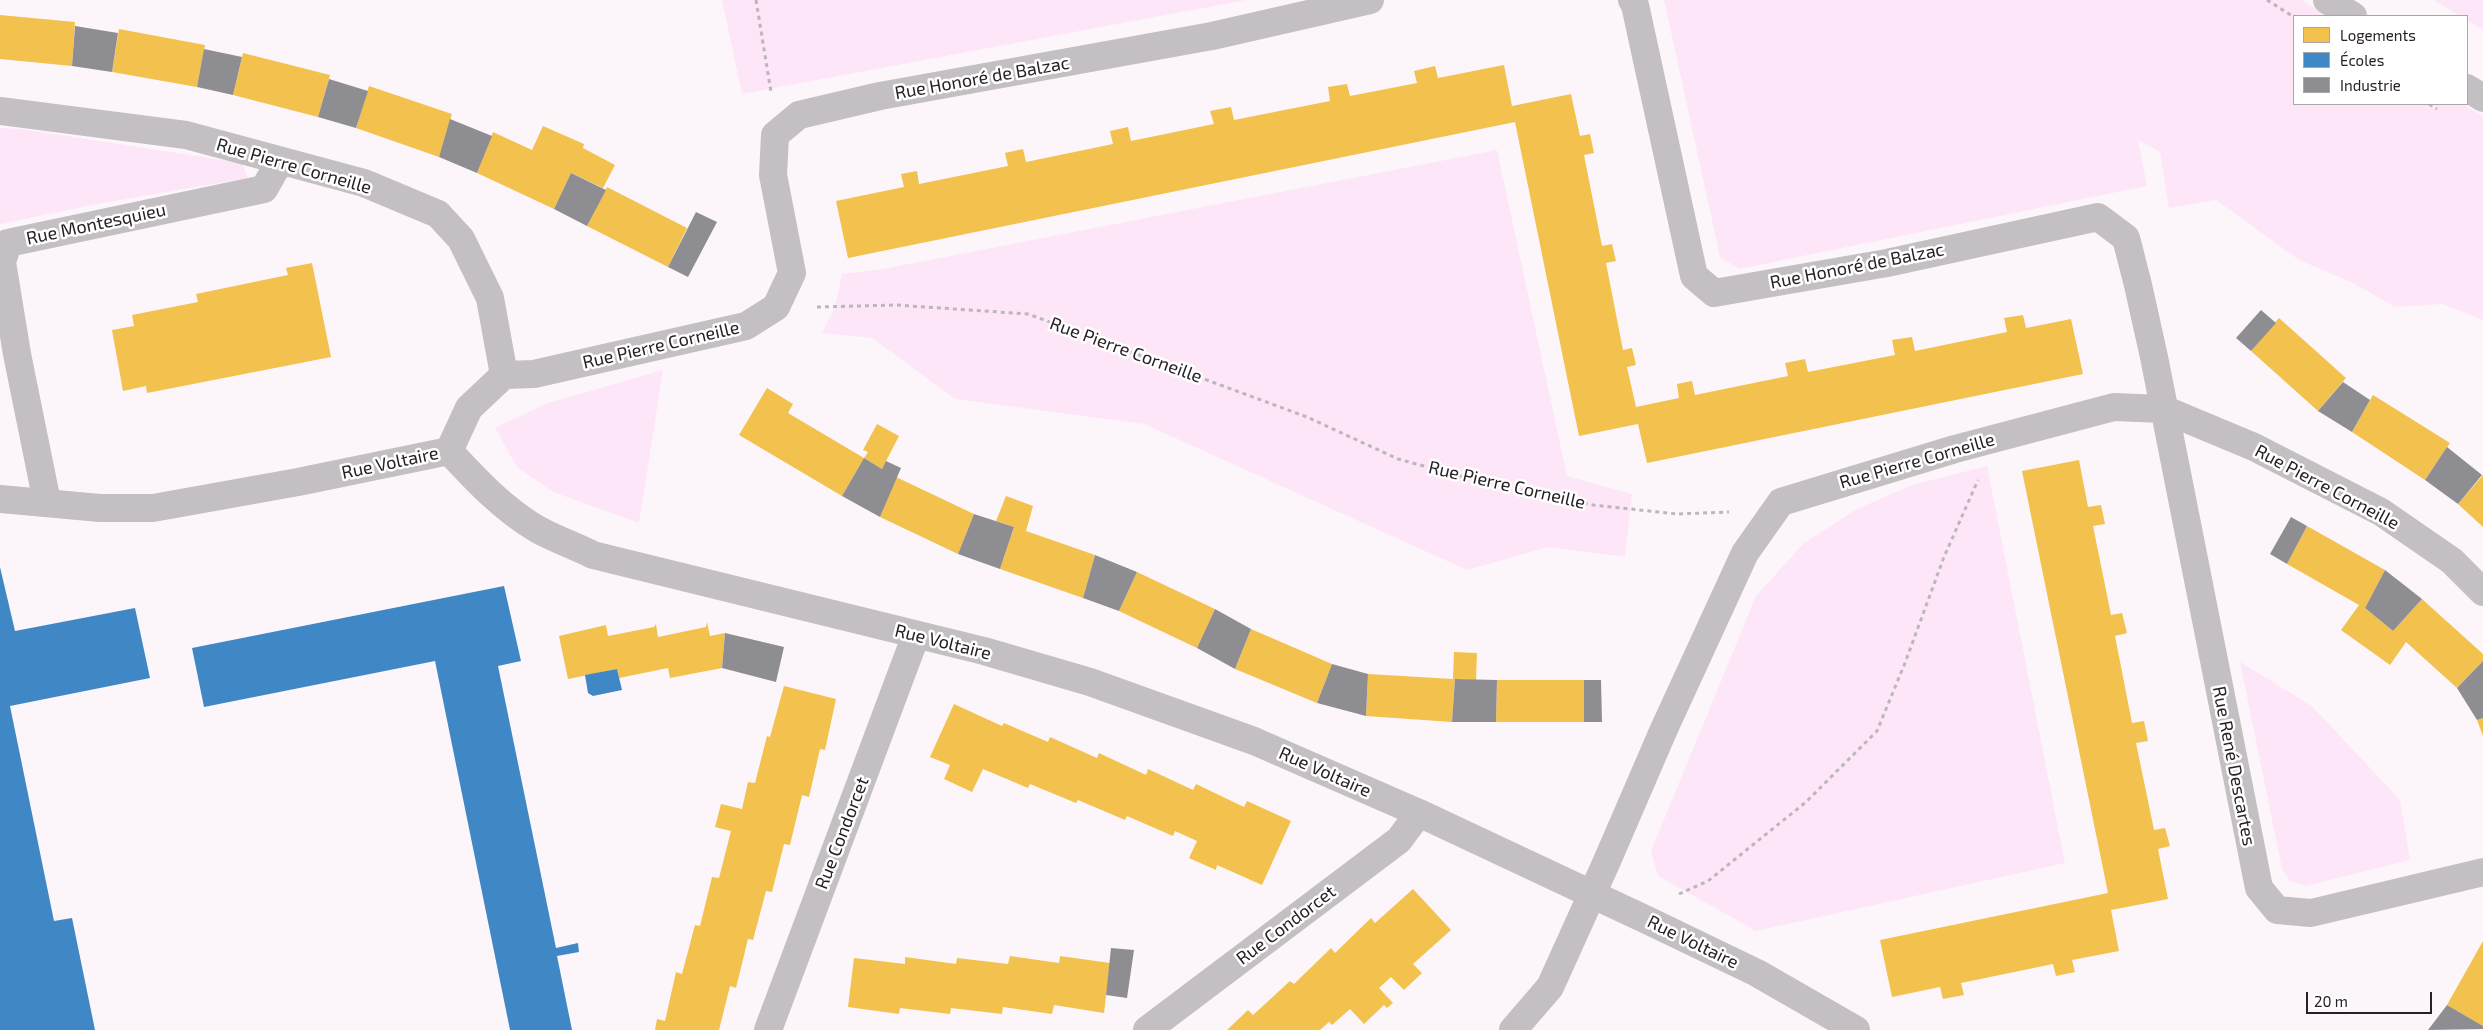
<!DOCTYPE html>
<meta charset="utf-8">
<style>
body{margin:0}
#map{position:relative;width:2483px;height:1030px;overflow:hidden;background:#fcf6fb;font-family:"Exo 2",sans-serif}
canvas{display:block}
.legend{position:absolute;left:2293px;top:15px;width:175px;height:90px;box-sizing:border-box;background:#fff;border:1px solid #a9a6a8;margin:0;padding:6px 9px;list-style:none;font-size:15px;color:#272025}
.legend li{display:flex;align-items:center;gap:10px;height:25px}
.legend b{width:25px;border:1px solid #a9a6a8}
.scale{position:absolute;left:2306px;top:992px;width:126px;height:22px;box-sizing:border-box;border:2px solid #272025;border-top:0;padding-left:6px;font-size:15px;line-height:18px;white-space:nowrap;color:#272025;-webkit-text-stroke:4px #fff;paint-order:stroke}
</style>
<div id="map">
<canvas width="2483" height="1030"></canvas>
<ul class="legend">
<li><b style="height:14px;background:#f2c14e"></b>Logements</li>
<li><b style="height:14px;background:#3f88c5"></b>Écoles</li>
<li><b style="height:14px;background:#8d8d92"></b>Industrie</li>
</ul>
<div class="scale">20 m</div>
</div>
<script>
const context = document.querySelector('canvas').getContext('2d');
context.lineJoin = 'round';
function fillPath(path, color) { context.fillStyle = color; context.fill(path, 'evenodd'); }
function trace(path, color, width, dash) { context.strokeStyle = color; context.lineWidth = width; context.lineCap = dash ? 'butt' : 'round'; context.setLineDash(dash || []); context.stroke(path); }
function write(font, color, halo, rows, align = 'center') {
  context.font = font + ' "Exo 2",sans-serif'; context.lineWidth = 5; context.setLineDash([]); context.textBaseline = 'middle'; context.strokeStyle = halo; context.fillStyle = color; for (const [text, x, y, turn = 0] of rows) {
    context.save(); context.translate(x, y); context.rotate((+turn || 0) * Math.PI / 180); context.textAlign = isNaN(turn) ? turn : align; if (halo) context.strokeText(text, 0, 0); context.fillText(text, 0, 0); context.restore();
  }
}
fillPath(new Path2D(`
 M722,0h524l-504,94z
 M1664,0h638l25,16h-33v88h169l20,13v203l-40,-16 -48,3 -42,-24 -54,-23 -83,-60 -47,8 -9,-56 -22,-12 9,46 -408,83 -19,-12z
 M2434,0h49v30l-16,-10v-4h-7z
 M0,128l21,1 221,34 6,15 -146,25 -102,21z
 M1497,150l70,326 65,18 -7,63 -77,-10 -81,23 -323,-146 -189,-25 -83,-61 -50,-5 13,-26 7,-33 41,-5z
 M663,370l-24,153 -86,-31 -36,-25 -22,-39 50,-24z
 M1987,466l78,397 -309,68 -98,-55 -7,-25 105,-255 48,-53 53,-34 55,-24z
 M2240,662l72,44 88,94 10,60 -104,26 -16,-5 -8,-12z`), '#fde6f8');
fillPath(new Path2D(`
 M0,15l75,7 -3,44 -72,-7z
 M119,29l86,16 -8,42 -85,-15z
 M243,53l87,22 -12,42 -85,-22z
 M1504,65l8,41 59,-12 9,42 10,-2 4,19 -10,2 18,91 10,-2 4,17 -10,2 17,87 9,-2 4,17 -9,2 9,40 43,-9 -2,-14 15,-3 3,14 93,-19 -3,-13 20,-4 3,13 87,-17 -3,-15 20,-3 3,14 92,-19 -3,-14 19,-3 3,13 45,-9 12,55 -436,89 -9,-39 -59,12 -64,-314 -667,136 -12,-57 68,-14 -3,-13 16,-3 2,13 89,-18 -3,-13 18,-4 3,13 87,-18 -3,-13 18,-4 3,14 83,-17 -4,-13 21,-4 3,13 96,-19 -2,-14 19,-3 3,12 67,-13 -3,-12 21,-5 3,12z
 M369,86l83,28 -13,43 -83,-29z
 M543,126l41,18 -1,4 32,17 -12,23 -32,-15 -17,36 -77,-36 16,-41 39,18z
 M607,187l80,41 -19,39 -81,-41z
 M312,263l19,94 -184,36 -1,-7 -23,5 -11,-61 22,-4 -2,-11 66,-13 -2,-8 92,-19 -2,-7z
 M2279,318l67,60 -28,33 -67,-60z
 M767,388l26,16 -5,9 76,45 -22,38 -103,-61z
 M2373,395l77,48 -25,37 -73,-48z
 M877,424l22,12 -17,33 -18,-11 4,-6 -5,-2z
 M2079,460l9,47 13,-2 4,19 -12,2 18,89 11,-2 5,20 -12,3 17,87 12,-2 4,20 -12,2 18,87 11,-2 5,18 -12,3 10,50 -57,11 8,41 -47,9 3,12 -19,4 -3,-12 -92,19 3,12 -21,4 -3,-12 -48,10 -12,-57 228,-47 -86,-422z
 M2483,475v52l-25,-23z
 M896,477l78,37 -16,40 -78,-37z
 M1006,496l27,10 -7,25 69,24 -12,43 -83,-29 14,-42 -18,-6z
 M2307,526l78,44 -20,38 28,23 29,-32 61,55v7l-26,27 -51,-46 -16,23 -49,-35 18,-25 -72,-41z
 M1137,572l78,37 -18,39 -78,-37z
 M707,622l3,14 15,-3 -3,35 -52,10 -2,-10 -49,10 -2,-9 -49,10 -9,-43 47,-11 2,11 46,-9 2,-3 2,13 48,-10z
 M1251,629l81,35 -15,39 -82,-34z
 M1454,652l23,1 -1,27 -21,-1 -3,43 -86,-6 2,-42 85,5z
 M1497,680h87v42h-88z
 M784,686l52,13 -11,51 -5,-1 -11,48 -7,-2 -12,50 -6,-1 -12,48 -6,-1 -13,49 -5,-1 -12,49 -6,-2 -11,44h-64l2,-11 8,2 11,-49 6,2 13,-49 5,1 12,-49 7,1 12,-47 -16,-4 6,-23 21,5 6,-27 7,1 12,-47 3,1z
 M954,704l48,22 2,-3 44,19 2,-5 47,21 2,-5 47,22 2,-6 45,21 3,-6 48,23 3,-6 44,20 -29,64 -45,-20 -1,5 -27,-12 8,-17 -22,-10 -2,5 -46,-20 -2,4 -47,-20 -2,3 -46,-19 -2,4 -45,-19 -11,23 -28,-13 6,-14 -20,-8z
 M2483,718v18l-6,-16z
 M1413,889l38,41 -38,34 9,9 -18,17 -13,-13 -12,11 14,15 -6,5 -3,-3 -20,19 -14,-15 -18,16 -3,-3 -9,8h-93l21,-20 5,5 37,-34 4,3 37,-36 4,5 36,-35 4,5z
 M2483,941v85l-36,-21z
 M1010,956l49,7 1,-7 50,7 -6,50 -50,-8 -2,9 -49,-7 -1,7 -51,-6 -1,6 -50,-6 -1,6 -51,-7 6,-49 51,6v-7l51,7 1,-6 51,6z`), '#f2c14e');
fillPath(new Path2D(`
 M0,567l15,64 120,-23 15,70 -140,28 44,215 18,-3 23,112h-95z
 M504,586l17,75 -23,5 58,282 22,-5 1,9 -22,4 15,74h-62l-75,-369 -231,46 -12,-59z
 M617,669l5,21 -29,6 -5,-3 -3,-18z`), '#3f88c5');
fillPath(new Path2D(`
 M75,26l43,7 -6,39 -40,-6z
 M204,49l38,8 -9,38 -36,-8z
 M329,79l39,12 -12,37 -38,-11z
 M450,119l42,17 -15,37 -38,-16z
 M571,173l35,17 -19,36 -33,-17z
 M696,212l21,10 -29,55 -20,-10z
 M2261,310l15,13 -25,28 -15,-13z
 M2343,382l27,18 -18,32 -34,-21z
 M2447,447l35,28 -24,29 -33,-24z
 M864,458l18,11 4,-8 15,7 -21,49 -38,-21z
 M974,514l40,13 -14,42 -42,-15z
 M2291,517l16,9 -20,38 -17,-10z
 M1095,555l42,17 -18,39 -36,-13z
 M2385,570l37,29 -29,32 -28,-23z
 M1215,609l36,20 -16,40 -38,-21z
 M725,633l59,14 -8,35 -54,-14z
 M2483,661v57l-6,2 -20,-32z
 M1332,664l36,10 -2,42 -49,-13z
 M1455,679l42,1 -1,42h-44z
 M1584,680h17l1,42h-18z
 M1111,948l23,2 -7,48 -21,-3z
 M2447,1005l36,21v3l-55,1z`), '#8d8d92');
trace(new Path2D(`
 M756,0l15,92
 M2267,0l27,17
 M2429,104l8,5
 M817,307l79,-2 132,9 279,103 91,42 85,23 110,23 84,9 52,-2
 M1679,894l29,-13 98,-79 71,-71 28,-68 39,-106 34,-77`), '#bbb7ba', 3, [4, 4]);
trace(new Path2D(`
 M1632,0l3,5 59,271 20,17 173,-30 211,-46 28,21 12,47 16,72 105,531 18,22 34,3 172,-41
 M2327,0l26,16
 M2467,88l16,10
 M0,111l186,24 178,48 74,31 23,25 29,59 14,77 -35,33 -20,43
 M504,375l30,-1 212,-48 30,-19 16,-34 -19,-98 2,-40 24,-20 81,-19 332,-60 158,-36
 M0,499l100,9h53l145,-26 151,-31c27,29 54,58 88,78 18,10 38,17 56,26l391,96 106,31 164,59 165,72 230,108 108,52 99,57
 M47,502l-30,-148 -15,-92 6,-19 256,-54 16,-28
 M768,1030l148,-395
 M1147,1030l252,-190 20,-27
 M1513,1030l37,-43 57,-126 57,-132 81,-176 36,-51 174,-53 159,-42 49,2 91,38 127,65 71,49 31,31`), '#c4bfc3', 28);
write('18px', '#272025', '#fff', [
 ["Rue Honoré de Balzac",982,78,-10],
 ["Rue Pierre Corneille",294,166,16],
 ["Rue Montesquieu",96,224,-12],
 ["Rue Honoré de Balzac",1857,266,-11],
 ["Rue Pierre Corneille",661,345,-13],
 ["Rue Pierre Corneille",1126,350,20],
 ["Rue Pierre Corneille",1917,461,-16],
 ["Rue Voltaire",390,463,-12],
 ["Rue Pierre Corneille",1507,485,13],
 ["Rue Pierre Corneille",2327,487,28],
 ["Rue Voltaire",943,642,14],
 ["Rue René Descartes",2234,766,79],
 ["Rue Voltaire",1325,772,24],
 ["Rue Condorcet",842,833,-69],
 ["Rue Condorcet",1286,925,-37],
 ["Rue Voltaire",1693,942,26]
]);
</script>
